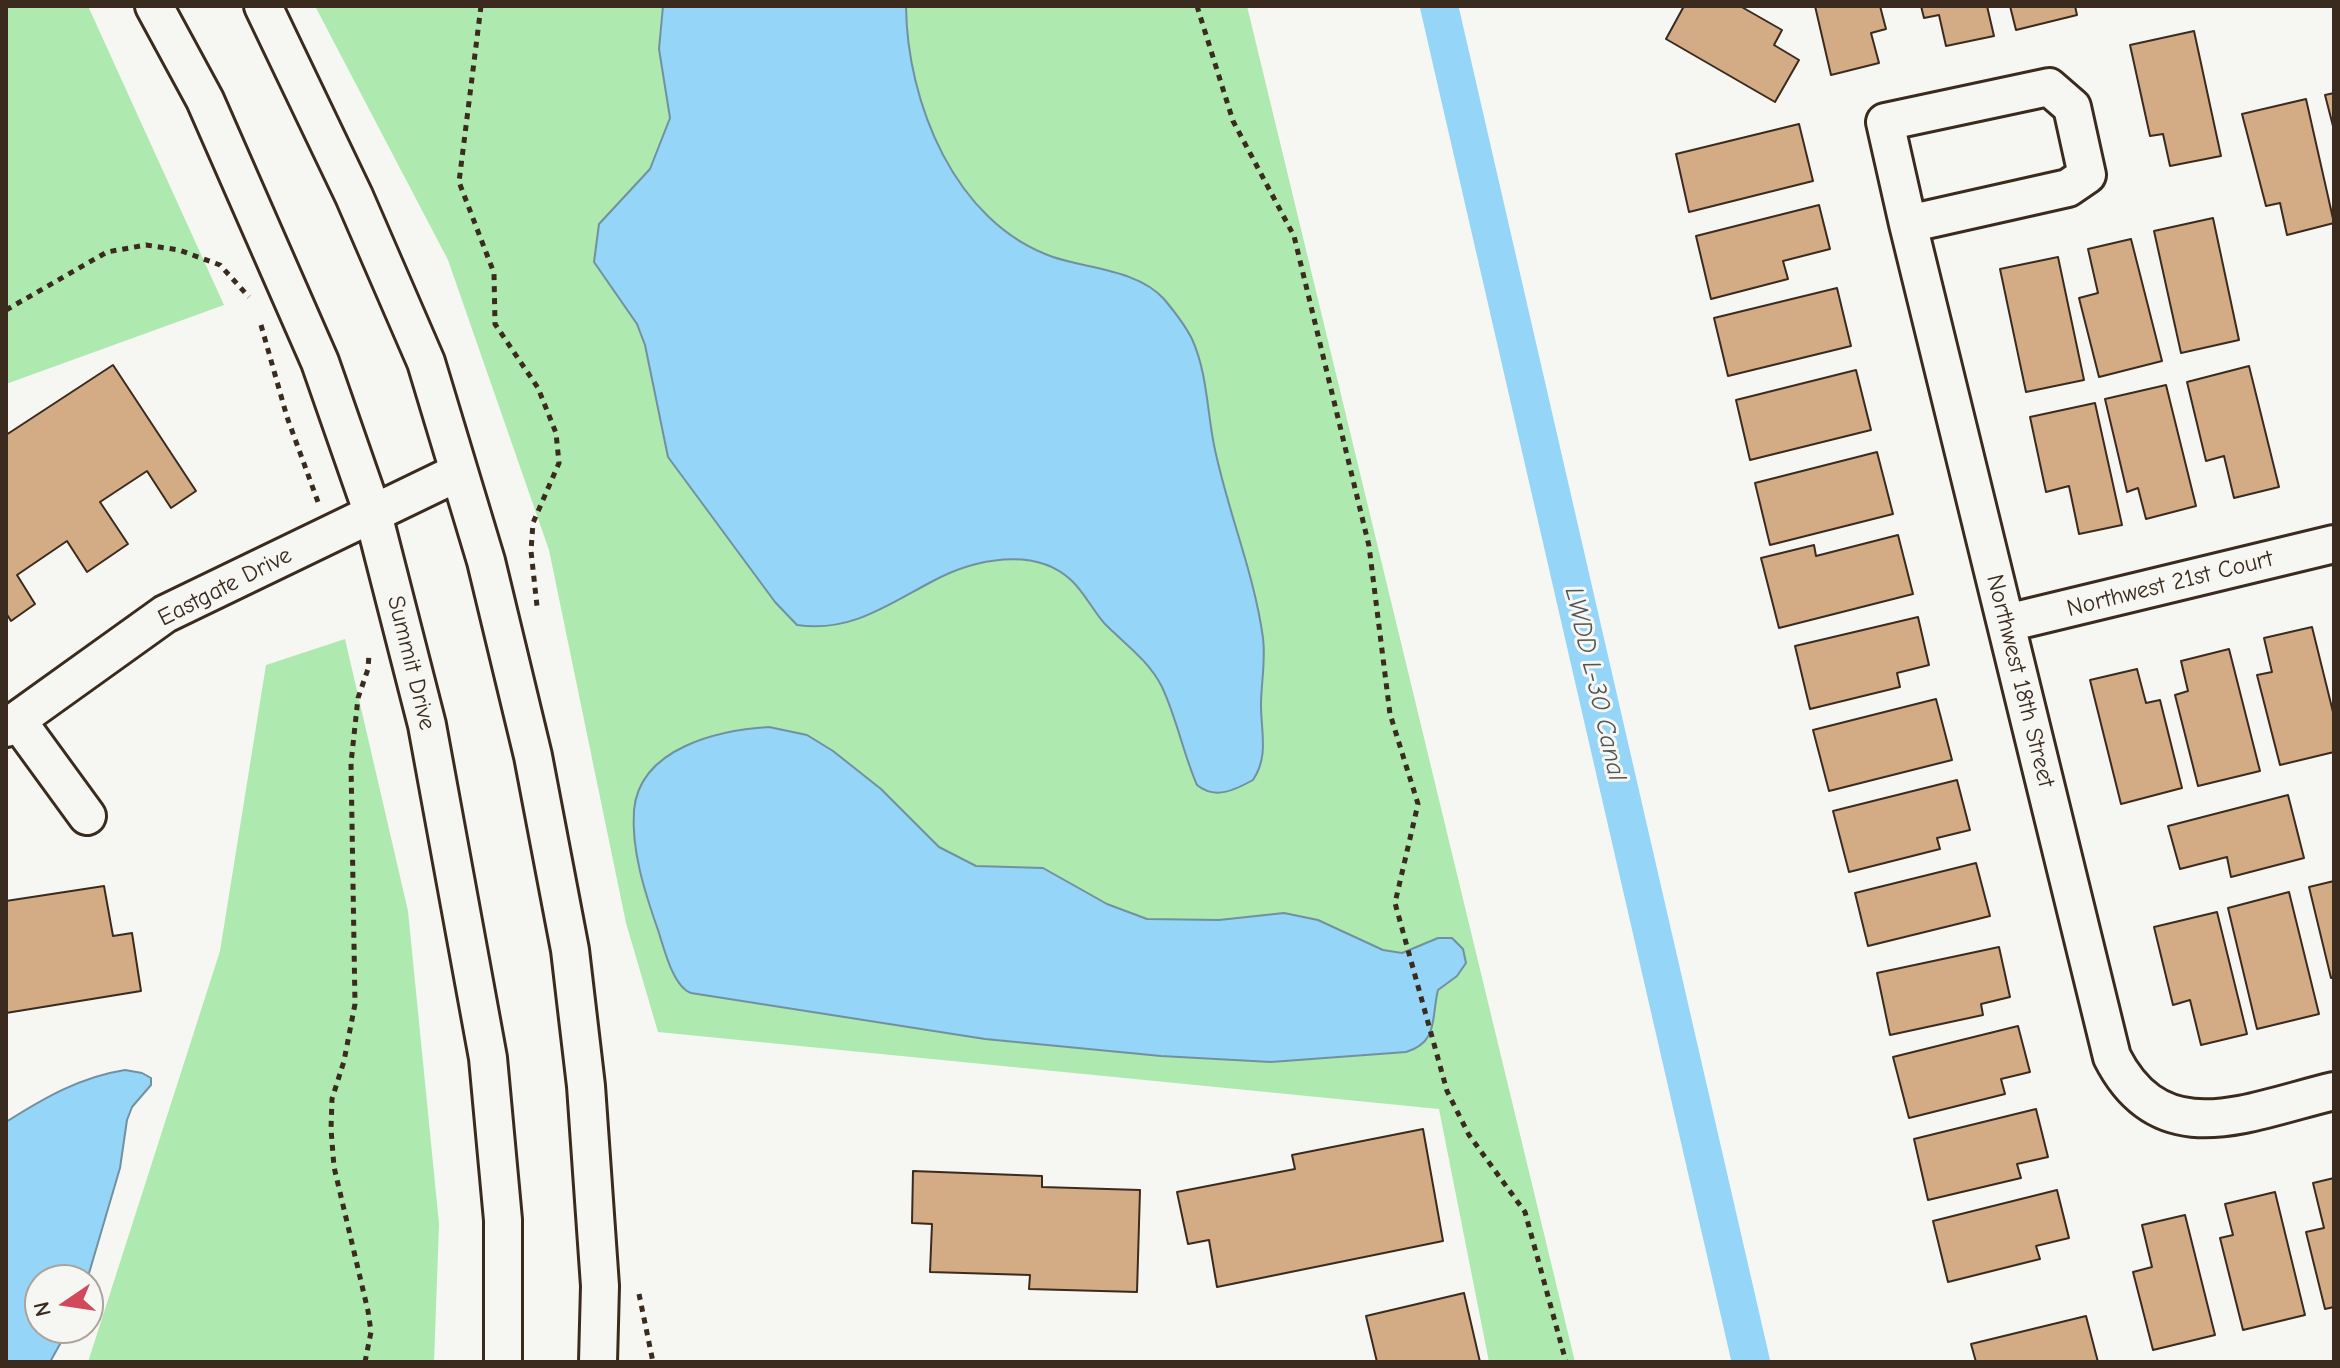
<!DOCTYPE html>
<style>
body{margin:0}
#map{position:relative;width:2340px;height:1368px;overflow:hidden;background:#f6f6f2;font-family:"Comic Neue",sans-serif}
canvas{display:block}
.frame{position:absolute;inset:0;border:8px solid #3b2a1e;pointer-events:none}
.north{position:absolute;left:24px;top:1264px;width:80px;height:80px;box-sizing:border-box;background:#f6f6f2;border:2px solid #aba49d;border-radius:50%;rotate:257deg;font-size:22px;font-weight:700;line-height:32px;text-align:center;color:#3b2a1e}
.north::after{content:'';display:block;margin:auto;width:28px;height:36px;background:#d1495b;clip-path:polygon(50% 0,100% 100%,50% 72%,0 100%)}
</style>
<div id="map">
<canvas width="2340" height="1368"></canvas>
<div class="frame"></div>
<div class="north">N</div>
</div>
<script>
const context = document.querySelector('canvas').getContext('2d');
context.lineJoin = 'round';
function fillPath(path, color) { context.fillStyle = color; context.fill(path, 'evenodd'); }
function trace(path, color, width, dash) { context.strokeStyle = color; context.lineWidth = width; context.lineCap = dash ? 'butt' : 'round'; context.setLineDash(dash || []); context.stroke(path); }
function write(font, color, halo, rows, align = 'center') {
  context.font = font + ' "Comic Neue",sans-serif'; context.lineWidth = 6; context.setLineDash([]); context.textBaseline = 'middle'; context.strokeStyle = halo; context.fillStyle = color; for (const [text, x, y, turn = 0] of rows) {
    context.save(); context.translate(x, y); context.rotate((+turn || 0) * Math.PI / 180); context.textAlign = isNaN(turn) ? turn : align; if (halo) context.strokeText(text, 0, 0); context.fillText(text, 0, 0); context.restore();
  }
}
fillPath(new Path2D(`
 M6,6h82l136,299 -218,79z
 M315,6h932l328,1356h-86l-50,-253 -781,-77 -32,-109 -77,-373 -101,-290z
 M345,639l63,272 31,313 -5,138h-346l132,-411 46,-286z`), '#aee9af');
const water = new Path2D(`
 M663,6h243c1,97 49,217 147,251 36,12 85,13 111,42 10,12 21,26 28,40 15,33 15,71 22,106 13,65 40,127 49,193 3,23 -2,45 -2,67 0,27 8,51 -8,75 -18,10 -38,20 -56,5 -14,-32 -20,-66 -35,-98 -13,-26 -37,-43 -57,-63 -12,-13 -20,-31 -34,-44 -36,-34 -97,-21 -138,1 -44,23 -82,52 -136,44l-22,-23 -107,-145 -23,-112 -8,-21 -43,-62 5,-38 51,-55 20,-51 -11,-69z
 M769,727l38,8 26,16 48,38 58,58 37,19 67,2 64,36 40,15 72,1 65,-7 34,7 65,30 19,3 36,-15h14l11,11 3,14 -9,13 -19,14c-7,28 1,52 -32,62l-135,10 -110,-6 -176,-17 -294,-46c-18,-6 -27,-45 -33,-63 -13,-37 -27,-80 -24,-120 6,-63 86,-80 135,-83z
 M125,1070l17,3 9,5v7l-19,22 -5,13 -7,48 -33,112h-47v48h29l-19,34h-44v-240c38,-24 74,-45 119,-52z`);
fillPath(water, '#95d5f7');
trace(water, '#7191a0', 2);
trace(new Path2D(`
 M1439,6l312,1356`), '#95d5f7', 38);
const building = new Path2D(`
 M1684,6h56l42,24 -8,15 25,15 -24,42 -109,-63z
 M1815,6h65l6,23 -15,4 8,30 -48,12z
 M1921,6h66l7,30 -48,10 -7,-31 -15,3z
 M2010,6h65l2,9 -61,15z
 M2194,31l27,125 -51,10 -7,-32 -13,2 -20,-91z
 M2334,93v37l-9,-35z
 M2306,99l28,124 -47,12 -7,-32 -14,3 -24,-92z
 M1799,124l14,57 -124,31 -13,-58z
 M1819,205l11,44 -47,12 5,18 -77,20 -15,-63z
 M2213,218l26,122 -58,13 -27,-122z
 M2131,239l31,122 -63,16 -20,-79 19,-5 -10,-44z
 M2058,257l26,123 -58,12 -26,-123z
 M1837,288l14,58 -123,30 -14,-58z
 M113,365l83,126 -25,17 -24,-37 -47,31 28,42 -41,28 -20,-31 -50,34 18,29 -24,17 -5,-8v-178z
 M2249,366l30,121 -45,11 -10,-42 -18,5 -19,-79z
 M1856,370l15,60 -121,30 -14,-60z
 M2166,385l30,121 -50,13 -8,-31 -11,4 -22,-93z
 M2095,403l27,122 -43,9 -10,-48 -23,6 -16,-75z
 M1877,452l16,62 -123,31 -15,-62z
 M1898,535l15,59 -134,34 -18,-70 53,-13 2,11z
 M1918,617l11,48 -32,8 3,14 -90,22 -15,-63z
 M2312,627l22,89v36l-54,13 -23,-90 15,-3 -8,-34z
 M2229,649l31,122 -62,15 -23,-91 13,-4 -7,-30z
 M2137,669l9,34 14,-3 22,88 -61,16 -31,-124z
 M1936,699l16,61 -123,31 -16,-61z
 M1957,780l13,50 -33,8 3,11 -91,23 -16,-61z
 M2288,795l16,63 -73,19 -4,-20 -47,12 -12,-43z
 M1976,863l14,53 -122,30 -13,-53z
 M2334,881v96l-3,1 -22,-91z
 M104,886l9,50 19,-3 9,58 -135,22v-112z
 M2289,892l30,122 -62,15 -29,-121z
 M2217,912l30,122 -46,11 -11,-45 -17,5 -19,-78z
 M1999,947l11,50 -29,7 2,11 -93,20 -13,-62z
 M2018,1026l12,46 -29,7 4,15 -96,24 -16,-61z
 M2036,1109l12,48 -31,7 4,14 -93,22 -14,-61z
 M1423,1129l20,112 -226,46 -8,-47 -21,4 -11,-52 118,-23 -3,-14z
 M913,1171l129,5v11l98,3 -3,102 -108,-3 1,-14 -100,-3 2,-48 -20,-1z
 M2334,1178v129l-9,2 -19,-77 18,-4 -11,-45z
 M2057,1190l12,48 -33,8 4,13 -92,23 -15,-61z
 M2275,1192l30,123 -62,15 -23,-92 13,-3 -8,-31z
 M2185,1215l30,120 -62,15 -20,-78 19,-5 -10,-42z
 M1464,1293l16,69h-103l-11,-46z
 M2086,1316l12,46h-122l-5,-18z`);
fillPath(building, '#d3ab85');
trace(building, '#3b2a1e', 2);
const minor = new Path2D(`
 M154,6l51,94 115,262 53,152 54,211 61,333 15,162v142
 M263,6l91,190 72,166 60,199 47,195 37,194 16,136 14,200 -2,76
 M1908,224l160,-36 19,-13 -15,-68 -23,-20 -164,35 23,102 204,833c50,98 137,54 222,34
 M2007,623l327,-79
 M17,720l70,96
 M6,728l159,-114 294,-142`);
trace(minor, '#3b2a1e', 42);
trace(new Path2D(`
 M481,6l-22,176 35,91 1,51 43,64 18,45 3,30 -26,60 -2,28 6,55
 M1197,6l36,115 61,115 75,310 21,168 28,90 -23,99 52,188 22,44 56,77 41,150
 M6,310l101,-58 39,-7 33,5 41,15 29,32
 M261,325l26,92 31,85
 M639,1294l14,68
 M365,1362l6,-30 -3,-21 -34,-144 -3,-38 1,-30 12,-38 11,-57 -4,-241 7,-65 10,-29 1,-15`), '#3b2a1e', 5, [6, 6]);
trace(minor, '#f6f6f2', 36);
write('24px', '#3b2a1e', '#f6f6f2', [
 ["Northwest 21st Court",2170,584,-14],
 ["Eastgate Drive",225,587,-27],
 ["Summit Drive",411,663,76],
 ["Northwest 18th Street",2020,681,76]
]);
write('italic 26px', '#525554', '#f6f6f2', [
 ["LWDD L-30 Canal",1595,684,77]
]);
</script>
